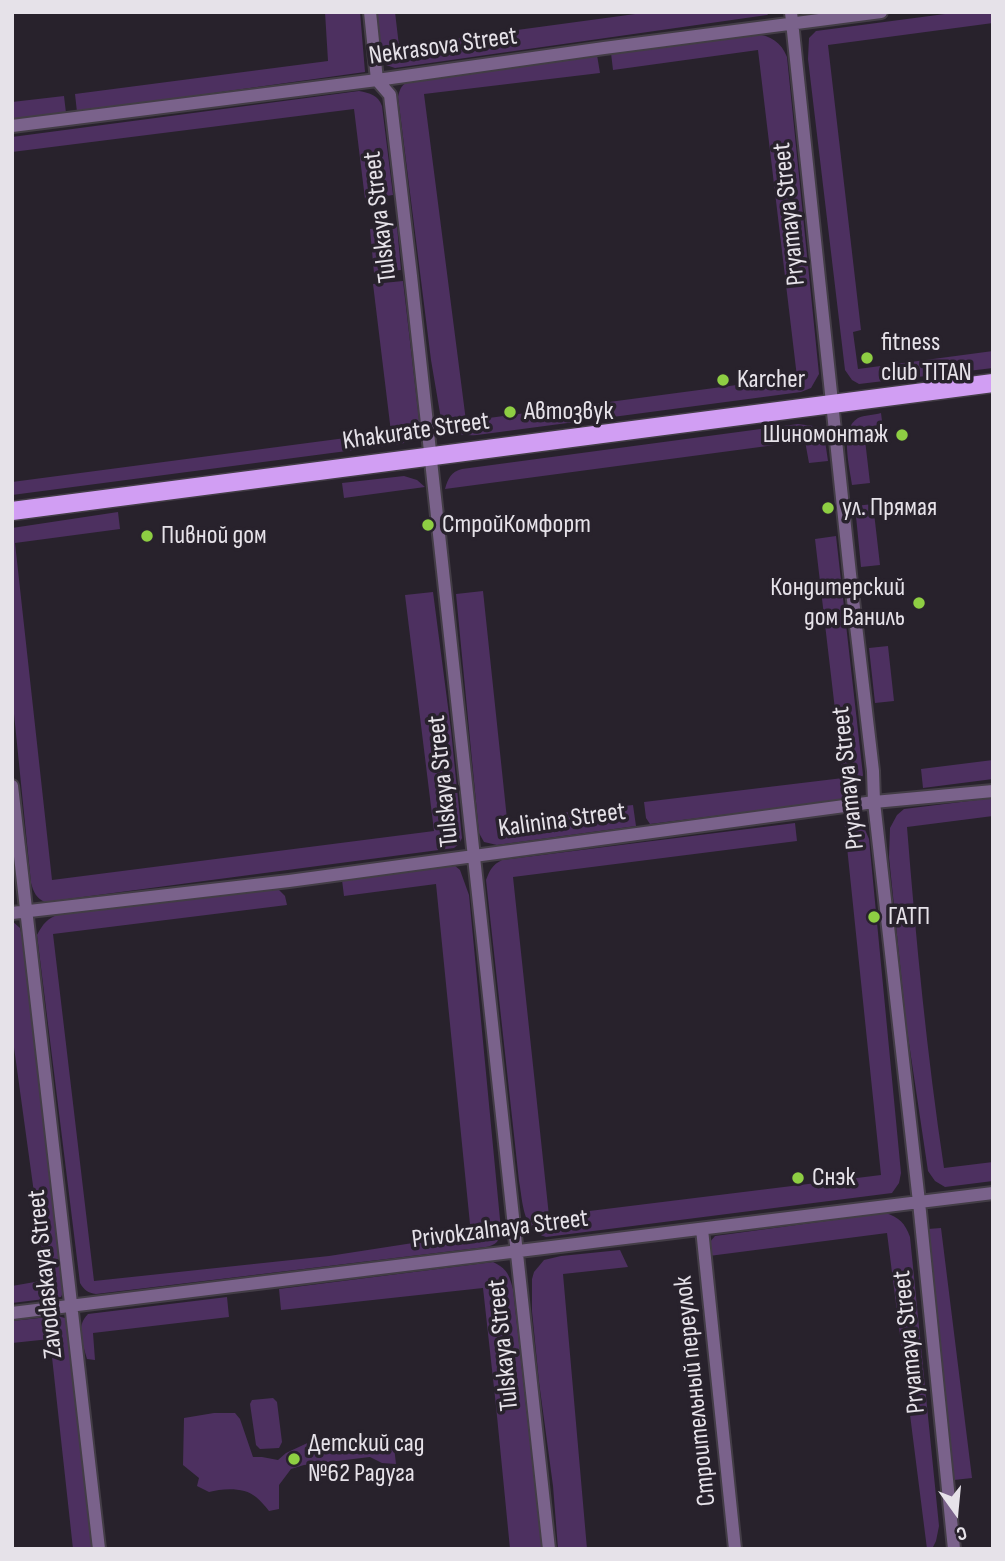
<!DOCTYPE html>
<meta charset="utf-8">
<style>
body{margin:0}
#map{position:relative;width:1005px;height:1561px;overflow:hidden;background:#28222c;font-family:"Sofia Sans Condensed",sans-serif}
canvas{display:block}
.frame{position:absolute;inset:0;border:14px solid #e6e2e9;pointer-events:none}
.north{position:absolute;left:921px;top:1477px;width:70px;height:70px;-webkit-text-stroke:5px #28222c;paint-order:stroke;rotate:165deg;font-size:19px;font-weight:700;line-height:28px;text-align:center;color:#e6e2e9}
.north::after{content:'';display:block;margin:auto;width:24px;height:32px;background:#e6e2e9;clip-path:polygon(50% 0,100% 100%,50% 72%,0 100%)}
</style>
<div id="map">
<canvas width="1005" height="1561"></canvas>
<div class="frame"></div>
<div class="north">С</div>
</div>
<script>
const context = document.querySelector('canvas').getContext('2d');
context.lineJoin = 'round';
function fillPath(path, color) { context.fillStyle = color; context.fill(path, 'evenodd'); }
function trace(path, color, width, dash) { context.strokeStyle = color; context.lineWidth = width; context.lineCap = dash ? 'butt' : 'round'; context.setLineDash(dash || []); context.stroke(path); }
function write(font, color, halo, rows, align = 'center') {
  context.font = font + ' "Sofia Sans Condensed",sans-serif'; context.lineWidth = 7; context.setLineDash([]); context.textBaseline = 'middle'; context.strokeStyle = halo; context.fillStyle = color; for (const [text, x, y, turn = 0] of rows) {
    context.save(); context.translate(x, y); context.rotate((+turn || 0) * Math.PI / 180); context.textAlign = isNaN(turn) ? turn : align; if (halo) context.strokeText(text, 0, 0); context.fillText(text, 0, 0); context.restore();
  }
}
fillPath(new Path2D(`
 M325,12h35l5,60 -288,40 -2,-18 253,-33z
 M376,12h19l4,34 251,-34h121l-4,3 -372,53 -9,-3 -5,-8z
 M960,12h33v11l-165,22 33,285 -8,2 5,37 135,-18v17l-134,16 -7,-4 -7,-10 -37,-311 1,-21 7,-7z
 M756,34c15,2 25,8 31,23l32,317 -8,14 -10,4 -324,43c-15,1 -24,-1 -35,-10l-11,-65 -33,-263c2,-9 4,-13 12,-16l187,-26 3,18 -176,21 42,327 331,-44 -39,-327 -145,20 -2,-17z
 M359,91c11,2 19,4 23,15l11,89 -28,4 -11,-90 -342,43v-15z
 M64,96l2,17 -54,6v-17z
 M397,226l4,44 -27,3 -4,-44z
 M403,281l17,147 -4,12 -16,4 -388,51v-13l379,-50 -18,-148z
 M881,413l2,16 -19,2 6,52 -18,2c-2,-17 -13,-56 6,-67 6,-3 16,-3 23,-5z
 M798,424l15,2 11,8 4,27 -19,2 -4,-22 -360,48c3,-11 6,-17 17,-20z
 M404,476l13,4 8,7 -81,11 -2,-15z
 M873,504l7,61 -19,2 -6,-61z
 M118,512l2,17 -105,14 37,337 382,-49 -29,-236 28,-3 18,138 11,108 -3,6 -5,4 -409,54c-9,-4 -11,-9 -14,-19l-19,-189v-166z
 M836,536l27,239 -3,9 -18,16 -192,24 -4,-6 -2,-16 199,-24 -28,-239z
 M483,591l24,228 126,-14 3,21 -139,19 -13,-3 -5,-9 -23,-239z
 M888,646l6,55 -19,2 -6,-55z
 M993,760v19l-70,9 -2,-19z
 M993,798v18l-86,11c9,114 20,228 37,341l49,-6v19l-48,6 -10,-6 -7,-10 -22,-148 -17,-166 1,-29 7,-13 7,-6z
 M844,818h11l8,7 6,14 32,334 -2,10 -7,10 -346,44c-24,-7 -23,-35 -27,-56l-33,-301c4,-10 6,-15 16,-20l293,-37 2,18 -284,36 36,339 332,-41z
 M454,865l6,5 9,25 32,335c-1,11 -5,15 -15,17l-390,47c-8,-1 -12,-4 -16,-11l-43,-348c6,-11 10,-17 23,-21l217,-26 8,8 2,9 -234,29 41,347 235,-25 142,-22 -35,-350 -92,12 -2,-16z
 M12,921l8,7 3,13 43,337 -1,10 -4,9 -49,6v-17l34,-6 -34,-247z
 M885,1213c14,4 20,10 25,24l29,289 -3,15 -4,8h-5l-40,-316 -178,23v-13l6,-7z
 M941,1228l31,250 -18,2 -26,-251z
 M620,1250l8,17 -65,7 24,275h-29l-5,-63 -14,-104 -7,-71v-32l2,-7 10,-12 17,-4z
 M493,1262c14,7 16,12 20,27l29,260h-32l-14,-143 -13,-118 -202,22 -2,-21z
 M227,1297l2,20 -136,16 2,27 -8,-1c-4,-16 -12,-32 1,-45z
 M57,1316l8,2 2,6 27,225h-21l-23,-210 -38,4v-22z
 M273,1398l4,4 5,40 -3,6 -19,1 -4,-4 -6,-41 2,-4z
 M214,1413h21l5,6 13,38h9l16,3 8,-7 30,-14 40,-3 14,1 10,6 14,4 2,17 -14,-1 -12,-6 -66,8 -13,4 -12,16v24l-10,2c-4,-5 -8,-10 -13,-14 -11,-10 -33,-9 -47,-5l-12,-6 2,-8 -16,-13 1,-47z`), '#4d3060');
const street = new Path2D(`
 M370,12l7,68 13,15 21,181 138,1273
 M791,12l59,562 23,197 1,31 45,400 35,347
 M12,126l365,-46 227,-32 277,-36
 M12,786l87,763
 M12,913l277,-32 585,-79 119,-11
 M702,1229l33,320
 M12,1313l981,-120`);
const primary = new Path2D(`
 M12,511l981,-128`);
trace(street, '#433d46', 16);
trace(primary, '#433d46', 21);
trace(street, '#7a628b', 12);
trace(primary, '#d19ef3', 18);
for (const [x, y, r, color] of [
 [867,358,7,"#8ece43"],
 [723,380,7,"#8ece43"],
 [510,412,7,"#8ece43"],
 [902,435,7,"#8ece43"],
 [828,508,7,"#8ece43"],
 [428,525,7,"#8ece43"],
 [147,536,7,"#8ece43"],
 [919,603,7,"#8ece43"],
 [874,917,7,"#8ece43"],
 [798,1178,7,"#8ece43"],
 [294,1459,7,"#8ece43"]
]) { const dot = new Path2D(); dot.arc(x, y, r, 0, 2 * Math.PI); context.fillStyle = color; context.fill(dot); trace(dot, '#28222c', 2.5); }
write('26px', '#e6e2e9', '#28222c', [
 ["Nekrasova Street",443,47,-8],
 ["Pryamaya Street",790,214,-96],
 ["Tulskaya Street",381,217,-97],
 ["Khakurate Street",416,432,-8],
 ["Pryamaya Street",849,778,-96],
 ["Tulskaya Street",444,781,-96],
 ["Kalinina Street",562,821,-8],
 ["Privokzalnaya Street",500,1230,-7],
 ["Zavodaskaya Street",46,1274,-96],
 ["Pryamaya Street",910,1342,-96],
 ["Tulskaya Street",504,1345,-96],
 ["Строительный переулок",696,1391,-96]
]);
write('26px', '#e6e2e9', '#28222c', [
 ["fitness",881,343],
 ["club TITAN",881,373],
 ["Karcher",737,380],
 ["Автозвук",524,412],
 ["Шиномонтаж",888,435,"right"],
 ["ул. Прямая",842,508],
 ["СтройКомфорт",442,525],
 ["Пивной дом",161,536],
 ["Кондитерский",905,588,"right"],
 ["дом Ваниль",905,618,"right"],
 ["ГАТП",888,917],
 ["Снэк",812,1178],
 ["Детский сад",308,1444],
 ["№62 Радуга",308,1474]
], 'left');
</script>
